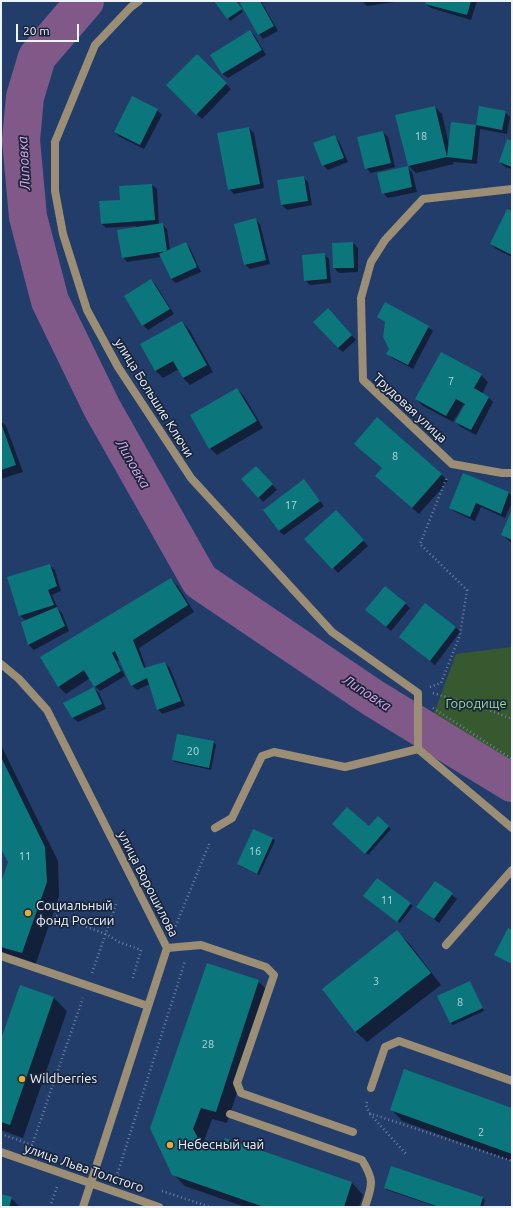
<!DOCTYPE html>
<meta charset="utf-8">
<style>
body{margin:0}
#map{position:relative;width:513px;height:1208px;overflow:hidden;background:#233d6b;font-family:Ubuntu,sans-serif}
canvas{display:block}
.frame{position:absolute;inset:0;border:2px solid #edf3ff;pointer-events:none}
.scale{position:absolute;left:16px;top:24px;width:63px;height:18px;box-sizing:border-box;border:2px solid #edf3ff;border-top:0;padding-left:5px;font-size:12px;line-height:14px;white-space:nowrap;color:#edf3ff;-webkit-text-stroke:3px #19253a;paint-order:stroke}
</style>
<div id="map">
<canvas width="513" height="1208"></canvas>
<div class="frame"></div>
<div class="scale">20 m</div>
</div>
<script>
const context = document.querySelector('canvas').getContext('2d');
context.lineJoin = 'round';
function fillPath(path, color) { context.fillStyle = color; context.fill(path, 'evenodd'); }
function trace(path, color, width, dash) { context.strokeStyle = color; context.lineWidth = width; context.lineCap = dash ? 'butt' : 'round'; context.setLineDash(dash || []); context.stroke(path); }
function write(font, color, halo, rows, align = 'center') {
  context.font = font + ' Ubuntu,sans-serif'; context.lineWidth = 3.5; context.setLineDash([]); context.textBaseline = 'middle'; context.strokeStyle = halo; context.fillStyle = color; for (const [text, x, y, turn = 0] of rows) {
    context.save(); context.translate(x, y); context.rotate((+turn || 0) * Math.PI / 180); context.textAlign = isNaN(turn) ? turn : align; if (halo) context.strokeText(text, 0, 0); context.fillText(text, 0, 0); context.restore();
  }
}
fillPath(new Path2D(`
 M512,647v131l-79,-62 23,-62z`), '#375930');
fillPath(new Path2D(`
 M216,1h19l8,11 -13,9z
 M246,1h15l17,30 -15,8 -4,-5z
 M362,1h40l-35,5z
 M427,1h50l-6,19 -40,-12 -5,-4z
 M250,31l5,5 11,19 -38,23 -5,-4 -11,-19z
 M197,55l34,34 -29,30 -35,-34z
 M435,107l7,7 7,31 3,-22 24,3 4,-18 25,4 5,5 -3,17 -27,-5 -3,35 -24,-2 1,2 -38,9 -7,-7z
 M157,110l5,5 -18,34 -24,-12 -5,-5z
 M249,128l5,5 10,55 -30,6 -5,-5z
 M383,132l5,5 7,30 -24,6 -5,-5z
 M334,136l5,5 9,21 -20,8 -5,-5z
 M512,142v27l-7,-2 -5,-5z
 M407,167l5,5 5,20 -29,6 -5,-5z
 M303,177l5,5 4,23 -25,5 -5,-5z
 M152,185l5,4 2,36 3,-1 5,5 3,21 15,-6 5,4 11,24 -25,11 -5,-4 -10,-22 -34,5 -4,-5 13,-31 -30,2 -5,-5 20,-22z
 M512,213v44l-16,-8 -5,-5z
 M255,219l5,5 10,40 -20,5 -5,-5z
 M353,243l5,5v24l-19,1 -5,-5z
 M324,254l5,5 2,24 -21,2 -5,-5z
 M151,280l5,5 18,29 -26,16 -5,-5 -18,-29z
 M333,314l23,26 -13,12 -5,-4z
 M379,317l49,10 5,4 -20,38 -21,-11 -4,-5 2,-4 -4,-26z
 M182,322l7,7 24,43 -23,13 -7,-7 -4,-9 -16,9 -7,-7 -15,-26z
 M481,375l7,7 -6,12 7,4 4,4 -17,33 -15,-8 -5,-5 9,-16 -2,-1 -10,17 -30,-16 -7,-7z
 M237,389l7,7 19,32 -46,27 -7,-7z
 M1,421l5,5 17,46 -22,7z
 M261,472l16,18 -14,12 -4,-5z
 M441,474l7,7 -29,33 -43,-38z
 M464,475l45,18 3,3v6l-7,16 -24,-11 -6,14 -20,-9 -5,-5z
 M308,486l16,20 -40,29 -5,-4z
 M512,512v31l-3,-2 -7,-7z
 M340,516l28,30 -30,27 -32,-34z
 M50,565l5,5 6,21 -9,4 6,14 4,4 7,18 -35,19 -5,-5 -7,-23 4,-1 -6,-6z
 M171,579l7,7 16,26 -55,36 7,20 19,-5 5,5 15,38 -23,8 -4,-5 -8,-25 -13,6 -5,-5 -12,-25 -3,1 8,15 -25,15 -5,-5 -5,-8 -24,16 -7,-7z
 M405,603l5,5 -19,23 -20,-16z
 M456,627l4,5 -25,33 -35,-28z
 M94,688l5,5 7,16 -28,13 -5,-4 -9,-15z
 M214,742l2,3 -5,25 -36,-8 -2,-2z
 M1,745l57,116 1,35 -24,70 -34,-11v-69l8,-24 -8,-15z
 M378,817l13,12 -23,26 -35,-31 36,3z
 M253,830l20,9 2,2 -16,34 -19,-9 -2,-2z
 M377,879l36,27 -13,17 -34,-25z
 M436,882l21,17 -18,24 -21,-16z
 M397,932l12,11 32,42 -74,57 -12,-11z
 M258,981l12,12 -43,130 -15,-4 -8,22 3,5 14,5 131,32 11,12 -4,12h-114l-60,-21 -12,-12 -22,-46z
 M470,982l2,3 12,26 -31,14 -2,-2z
 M54,998l13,13 -44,127 -22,-8v-88z
 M391,1109l121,1v51l-110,-40z
 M392,1168l91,30 2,2 -2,7h-46l-50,-17 -2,-2z
 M1,1195l10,3 9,9h-19z`), '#0007');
trace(new Path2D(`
 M85,1l-48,56 -12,40 -4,43 7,77 22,84 52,107 98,173 173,117 139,85`), '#805988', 38);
fillPath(new Path2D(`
 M214,1h22l6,8 -15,10z
 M244,1h16l14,25 -16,9 -18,-32z
 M426,1h45l-4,14 -42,-11z
 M250,30l12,20 -40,24 -12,-19z
 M197,54l30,29 -31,32 -30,-30z
 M132,96l26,13 -18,36 -26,-13z
 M435,106l12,51 4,-35 25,3 3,-19 27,5 -4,19 -26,-5 -4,35 -25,-3 -39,9 -13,-51z
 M249,127l11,57 -32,6 -11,-57z
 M383,131l8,32 -26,6 -8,-32z
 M335,135l9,23 -22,8 -9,-23z
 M507,139l5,2v26l-13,-5z
 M408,166l4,21 -30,7 -5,-21z
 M304,176l4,25 -27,4 -4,-25z
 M152,184l3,36 -54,4 -2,-23 21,-1 -1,-14z
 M507,209l5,2v44l-22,-11z
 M256,218l10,42 -22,5 -10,-41z
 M163,223l4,28 -45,7 -5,-28z
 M186,242l11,25 -26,12 -12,-25z
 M353,242l1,26h-21l-1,-25z
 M325,253l2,26 -23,2 -2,-26z
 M151,279l19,30 -28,17 -18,-30z
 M385,302l44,24 -21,39 -22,-11 3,-5 -6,-12 2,-15 -8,-5z
 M328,308l24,27 -14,13 -25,-26z
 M182,321l25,44 -24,13 -10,-17 -18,10 -15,-27z
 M441,352l41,22 -8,14 15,9 -18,33 -16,-8 10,-18 -9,-5 -10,17 -31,-17z
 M237,388l20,33 -48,28 -19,-34z
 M377,417l65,57 -30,34 -37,-32 7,-8 -28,-24z
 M1,423l15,42 -15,5z
 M256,466l17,18 -15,14 -17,-19z
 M463,473l46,19 -8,22 -25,-11 -6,14 -21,-9z
 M304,479l16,22 -41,30 -16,-21z
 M512,509v31l-11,-5z
 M336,510l28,30 -32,29 -28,-30z
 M50,564l7,22 -9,4 6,15 -35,11 -12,-39z
 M171,578l17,27 -55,35 11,28 21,-6 16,39 -24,9 -10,-32 -16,8 -16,-35 -3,2 9,18 -27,16 8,17 -30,14 -9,-15 31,-16 -10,-17 -26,17 -18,-30z
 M385,586l21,17 -20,24 -21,-17z
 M425,603l31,24 -26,34 -31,-24z
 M57,607l8,19 -37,19 -7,-23z
 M177,734l37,7 -5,27 -37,-8z
 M1,757l44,90 2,35 -25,71 -21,-6v-64l7,-21 -7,-13z
 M347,807l22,19 9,-10 11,10 -24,28 -33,-30z
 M253,829l20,9 -16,36 -20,-10z
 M377,878l34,25 -14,19 -34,-26z
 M435,881l18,12 -19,26 -18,-12z
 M508,928l4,2v34l-18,-9z
 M397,930l34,43 -76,59 -33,-43z
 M207,963l52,17 -43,132 -15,-4 -8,21 8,14 20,7 4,-12 127,44 -8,25h-80l-92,-32 -22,-47z
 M470,981l13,27 -33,15 -13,-27z
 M20,985l34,12 -44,128 -9,-3v-83z
 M404,1069l108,39v46l-122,-44z
 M391,1166l92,31 -3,10h-41l-55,-19z
 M1,1194l11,3 -3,10h-8z`), '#0b777c');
trace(new Path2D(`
 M430,687l11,-4 19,-48 7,-45 -47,-46 27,-67
 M433,693l56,17 23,9
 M433,708l79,51
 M56,916l50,18 13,8 22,8 -9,30
 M174,930l36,-88
 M92,973l25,-72
 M367,1102l-1,3 3,8 143,48
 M370,1114l37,41
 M1,1134l31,11 51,-147
 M119,1176l-2,-1 68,-214
 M162,1191l48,16
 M50,1207l7,-20`), '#6d80a1', 2.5, [1, 3]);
trace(new Path2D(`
 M215,828l17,-10 30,-62 12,-4 71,15 73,-18
 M446,945l66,-75
 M167,948l34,-3 65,22 8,8 -37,108 4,10 112,39
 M1,956l147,50
 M371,1088l14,-41 14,-6 113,40
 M230,1114l132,46c13,21 10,25 3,47`), '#9c8e75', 8);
trace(new Path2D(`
 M139,1l-8,6 -36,38 -40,97v49l8,43 24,76 31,57 73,111 141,154 86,61v56l94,79
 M512,189l-89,10 -38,41 -14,22 -10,36 2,82 89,84 50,9h10
 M1,664l18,15 28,31 120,238 -84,259
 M1,1152l158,55`), '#9c8e75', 8);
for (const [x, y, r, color] of [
 [28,913,4,"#e6ac36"],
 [22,1079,4,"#e6ac36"],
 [170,1145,4,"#e6ac36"]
]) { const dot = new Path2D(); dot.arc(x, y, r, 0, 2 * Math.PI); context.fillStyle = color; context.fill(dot); trace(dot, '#19253a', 1.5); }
write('11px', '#b4d4de', null, [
 ["18",421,136],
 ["7",451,381],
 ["8",395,456],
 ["17",291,505],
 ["20",193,751],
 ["16",255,851],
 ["11",25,856],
 ["11",387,900],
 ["3",376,981],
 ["8",460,1002],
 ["28",208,1044],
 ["2",481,1132]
]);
write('13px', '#edf3ff', '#19253a', [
 ["улица Большие Ключи",154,398,58],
 ["Трудовая улица",410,408,43],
 ["улица Ворошилова",148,884,63],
 ["улица Льва Толстого",84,1168,19]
]);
write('13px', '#9dda92', '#19253a', [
 ["Городище",476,704]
]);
write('13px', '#edf3ff', '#19253a', [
 ["Социальный",36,906],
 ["фонд России",36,921],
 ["Wildberries",30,1079],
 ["Небесный чай",178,1145]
], 'left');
write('italic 14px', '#e2a6ed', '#19253a', [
 ["Липовка",24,163,-93],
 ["Липовка",133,464,60],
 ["Липовка",367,693,33]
]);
</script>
